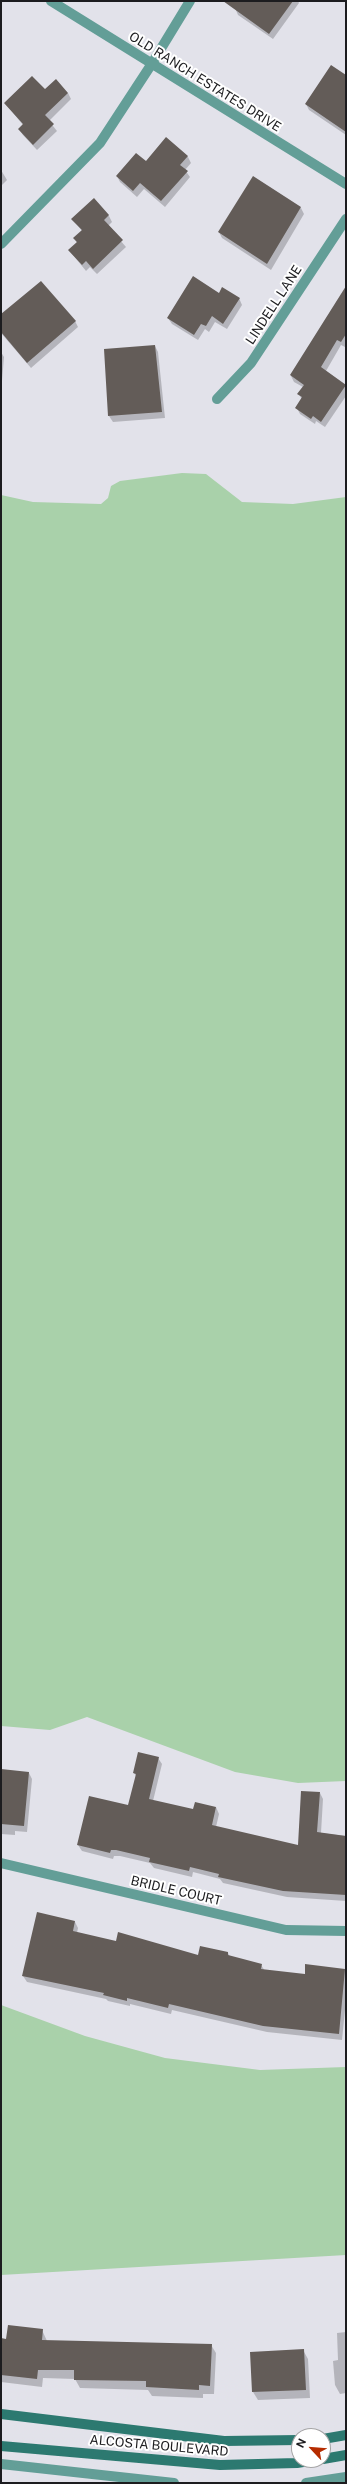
<!DOCTYPE html>
<style>
body{margin:0}
#map{position:relative;width:347px;height:2484px;overflow:hidden;background:#e2e2ea;font-family:"Public Sans",sans-serif}
canvas{display:block}
.frame{position:absolute;inset:0;border:2px solid #1c1c1f;pointer-events:none}
.north{position:absolute;left:291px;top:2428px;width:40px;height:40px;box-sizing:border-box;background:#fff;border:1px solid #a4a4a5;border-radius:50%;rotate:296deg;font-size:11px;font-weight:700;line-height:16px;text-align:center;color:#1c1c1f}
.north::after{content:'';display:block;margin:auto;width:14px;height:18px;background:#b62c00;clip-path:polygon(50% 0,100% 100%,50% 72%,0 100%)}
</style>
<div id="map">
<canvas width="347" height="2484"></canvas>
<div class="frame"></div>
<div class="north">N</div>
</div>
<script>
const context = document.querySelector('canvas').getContext('2d');
context.lineJoin = 'round';
function fillPath(path, color) { context.fillStyle = color; context.fill(path, 'evenodd'); }
function trace(path, color, width, dash) { context.strokeStyle = color; context.lineWidth = width; context.lineCap = dash ? 'butt' : 'round'; context.setLineDash(dash || []); context.stroke(path); }
function write(font, color, halo, rows, align = 'center') {
  context.font = font + ' "Public Sans",sans-serif'; context.lineWidth = 4; context.setLineDash([]); context.textBaseline = 'middle'; context.strokeStyle = halo; context.fillStyle = color; for (const [text, x, y, turn = 0] of rows) {
    context.save(); context.translate(x, y); context.rotate((+turn || 0) * Math.PI / 180); context.textAlign = isNaN(turn) ? turn : align; if (halo) context.strokeText(text, 0, 0); context.fillText(text, 0, 0); context.restore();
  }
}
fillPath(new Path2D(`
 M182,473l24,1 36,28 51,2 53,-7v1284l-48,2 -63,-11 -148,-55 -37,13 -49,-4v-1231l32,7 68,2 7,-6 3,-12 9,-5z
 M1,2005l84,31 80,22 95,12 86,-3v188l-345,20z`), '#a9d1aa');
fillPath(new Path2D(`
 M240,1h58l1,2 -26,36 -35,-24 -3,-7z
 M346,76v59l-37,-25 -3,-6z
 M68,93l3,6 -22,22 8,10 -20,19 -14,-15 -4,-6 4,-4 -18,-22z
 M166,138l22,19 3,6 -6,7 5,7 -25,30 -21,-18 -7,8 -17,-15 -3,-6 29,-14z
 M1,170l6,10 -6,6z
 M94,200l15,16 3,6 -4,4 18,21 -29,27 -7,-7 -4,4 -17,-21 8,-7 -3,-5 8,-7 -9,-12z
 M301,208l3,6 -33,56 -49,-32 -3,-6z
 M346,292v53l-1,2 -4,-2 -15,26 20,14v11l-21,31 -9,-6 -1,3 -15,-10 -3,-6 5,-8 -3,-6 4,-7 -9,-5 -3,-6z
 M219,294l20,4 3,7 -15,24 -12,-7 -6,10 -4,-3 -7,11 -26,-16 -4,-6z
 M1,315l74,6 3,6 -47,41 -30,-35z
 M155,346l3,6 7,66 -52,4 -4,-6z
 M1,352l3,5 -3,36z
 M158,1758l4,6 -9,37 40,9 23,-3 3,7 -3,13 83,19 21,-53 3,6 -2,34 25,3v65l-59,-4 -64,-14 -3,-4 -27,-7 -1,5 -38,-9 -4,-5 -30,-7h-6l-1,3 -31,-8 -4,-6 50,-38 8,-31 -2,-3z
 M1,1770l28,3 3,6 -5,53 -12,-1v4l-14,-1z
 M38,1914l37,8 3,6 -1,5 40,9 82,14 29,-3 2,4 31,8 4,6 40,4 40,-5 1,30 -4,40 -75,-8 -95,-22 -1,4 -41,-10v2l-22,-5 -2,-2 -79,-17 -4,-6z
 M42,2330l5,11 164,4 5,8 -2,41h-11v4l-51,-2 -4,-6 -68,-2 -5,-9 -32,-1 -1,9 -41,-5v-43l6,1z
 M346,2332v61l-6,1 -5,-9 -2,-24 5,-1 -1,-27z
 M303,2350l5,9 2,39 -52,2 -5,-8z`), '#0003');
fillPath(new Path2D(`
 M223,1h70l-24,33z
 M331,65l15,10v57l-41,-28z
 M32,76l13,13 11,-10 12,14 -23,22 9,9 -21,21 -15,-16 5,-5 -19,-21z
 M166,137l22,19 -8,9 8,6 -27,30 -21,-18 -7,8 -17,-15 20,-23 10,8z
 M253,176l48,31 -34,57 -49,-32z
 M94,198l15,17 -5,5 19,20 -30,29 -7,-8 -4,4 -14,-15 9,-8 -4,-4 9,-8 -11,-11z
 M193,276l26,17 3,-6 18,11 -17,26 -11,-8 -6,10 -5,-2 -7,11 -27,-17z
 M41,281l35,40 -49,42 -26,-31v-18z
 M346,286v48l-5,8 -4,-2 -16,27 25,18 -25,37 -8,-6 -2,3 -16,-11 7,-11 -5,-3 7,-9 -14,-10z
 M155,345l7,67 -54,4 -4,-67z
 M138,1752l21,5 -10,42 44,10 2,-7 21,5 -4,18 86,20 3,-54 19,1 -3,40 29,4v59l-63,-4 -65,-14 1,-3 -29,-7 -1,4 -40,-9 1,-4 -34,-8h-5l-1,3 -33,-8 12,-49 39,9 8,-31 -3,-1z
 M1,1769l28,3 -5,54 -23,-2z
 M37,1912l38,9 -2,10 43,10 2,-9 80,23 2,-9 28,6v3l34,9 -1,5 44,5v-10l40,5 -6,65 -76,-8 -94,-22 -1,4 -41,-10v3l-24,-6 1,-2 -82,-17z
 M8,2325l35,4 -1,11 170,4 -2,42 -11,-1v5l-53,-3v-6l-72,-1v-10h-36l-1,9 -36,-4v-37l5,1z
 M304,2349l2,41 -54,2 -2,-40z`), '#635c58');
trace(new Path2D(`
 M51,1l295,183
 M1,244l99,-101 51,-78 39,-64
 M217,399l34,-36 95,-144
 M1,1863l285,67 60,1
 M1,2464l173,19
 M306,2483l40,-6`), '#639e97', 10);
trace(new Path2D(`
 M1,2414l223,27 75,-1
 M323,2439l23,-4
 M1,2446l219,19 77,-2 18,-3
 M323,2459l23,-4`), '#2c7970', 10);
write('13px', '#1c1c1f', '#fff', [
 ["OLD RANCH ESTATES DRIVE",205,82,32],
 ["LINDELL LANE",274,305,-57],
 ["BRIDLE COURT",176,1891,13],
 ["ALCOSTA BOULEVARD",159,2446,5]
]);
</script>
